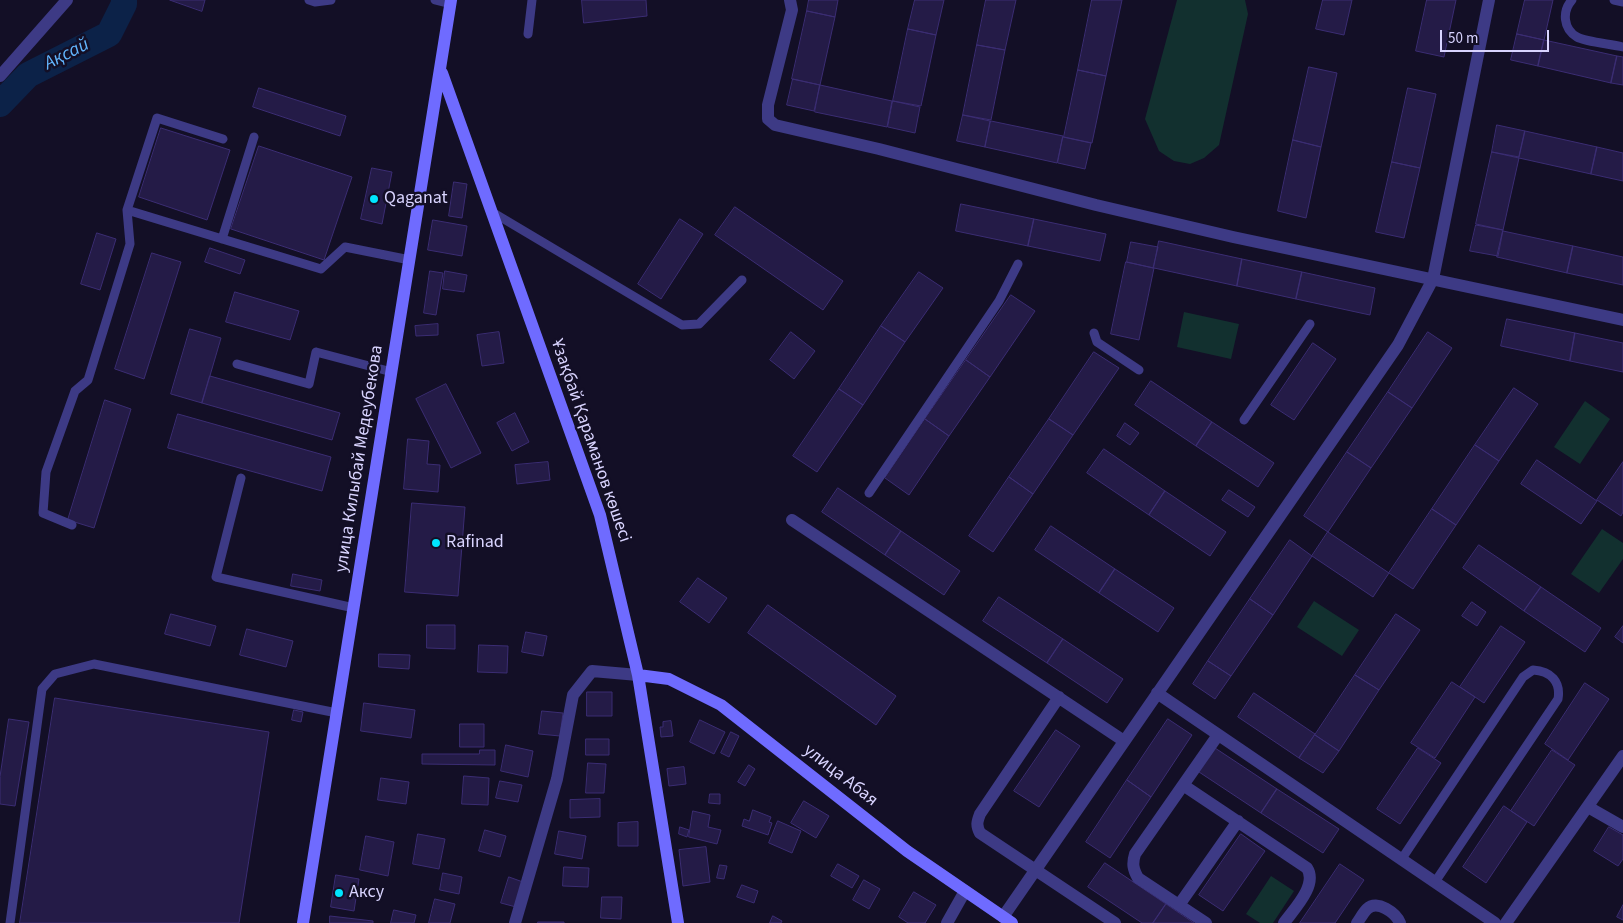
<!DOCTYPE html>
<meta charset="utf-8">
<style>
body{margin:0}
#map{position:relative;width:1623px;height:923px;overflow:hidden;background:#130f26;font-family:"Source Sans 3",sans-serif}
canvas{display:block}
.scale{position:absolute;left:1440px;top:30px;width:109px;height:22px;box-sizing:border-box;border:2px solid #d9d4ff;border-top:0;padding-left:6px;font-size:15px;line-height:18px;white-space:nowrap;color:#d9d4ff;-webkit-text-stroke:4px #130f26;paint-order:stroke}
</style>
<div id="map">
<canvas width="1623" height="923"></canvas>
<div class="scale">50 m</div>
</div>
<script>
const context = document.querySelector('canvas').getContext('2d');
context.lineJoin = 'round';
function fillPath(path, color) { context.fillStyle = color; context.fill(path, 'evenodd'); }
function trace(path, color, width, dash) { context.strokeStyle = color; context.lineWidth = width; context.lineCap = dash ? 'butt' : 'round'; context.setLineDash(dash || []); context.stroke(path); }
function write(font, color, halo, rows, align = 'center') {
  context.font = font + ' "Source Sans 3",sans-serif'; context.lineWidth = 5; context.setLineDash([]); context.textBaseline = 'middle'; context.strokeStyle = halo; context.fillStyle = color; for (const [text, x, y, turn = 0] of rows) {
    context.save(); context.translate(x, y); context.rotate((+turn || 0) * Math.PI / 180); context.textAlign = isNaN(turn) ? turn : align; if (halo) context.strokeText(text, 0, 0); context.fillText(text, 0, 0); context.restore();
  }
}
fillPath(new Path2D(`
 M1177,0h68l3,14 -29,131 -15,13 -14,6 -16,-3 -15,-10 -14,-32z
 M1184,312l55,12 -8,35 -54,-12z
 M1585,401l25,18 -30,45 -26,-17z
 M1602,529l21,14v16l-24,34 -28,-19z
 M1314,601l45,29 -17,26 -45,-29z
 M1271,876l23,15 -21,32h-13l-14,-9z`), '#12302f');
trace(new Path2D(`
 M0,104l28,-29 81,-41 15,-30v-4`), '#0c2248', 26);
const building = new Path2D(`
 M170,0h35l-3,11z
 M582,0h64l1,16 -63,7z
 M809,0h29l-3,17 -28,-6z
 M915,0h29l-8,35 -28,-6z
 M986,0h30l-11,50 -28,-5z
 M1092,0h30l-16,76 -28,-6z
 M1323,0h29l-8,35 -28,-6z
 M1427,0h29l-12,57 -28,-6z
 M1525,0h28l-9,40 -27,-6z
 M807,11l28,6 -15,68 -28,-6z
 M908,29l28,6 -15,71 -28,-5z
 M1517,34l27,6 -6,26 -27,-6z
 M1544,40l73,16 -6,27 -73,-17z
 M977,45l28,5 -14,70 -28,-5z
 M1617,56l6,1v28l-12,-2z
 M1309,67l28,6 -16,74 -28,-7z
 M1078,70l28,6 -14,67 -28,-6z
 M793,79l27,6 -6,26 -27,-6z
 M820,85l72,16 -5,26 -72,-15z
 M259,88l87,28 -6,20 -87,-29z
 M1408,88l28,6 -16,74 -28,-6z
 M893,101l27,6 -5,26 -27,-6z
 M963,115l27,6 -5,26 -28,-6z
 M991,121l72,15 -6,27 -72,-16z
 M1497,125l28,6 -6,26 -27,-5z
 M161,128l69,22 -23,70 -68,-23z
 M1525,131l72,16 -6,27 -72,-16z
 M1063,137l28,6 -6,26 -27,-6z
 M1293,140l28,7 -15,71 -28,-7z
 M259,146l93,31 -28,83 -93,-31z
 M1597,147l26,6v28l-32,-7z
 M1492,152l27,6 -16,72 -27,-6z
 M1392,162l28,6 -16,70 -28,-6z
 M372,168l20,4 -10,52 -21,-5z
 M454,182l13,2 -5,34 -13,-2z
 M961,204l73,15 -6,27 -72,-15z
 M735,207l108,74 -20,29 -108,-75z
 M680,219l23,15 -42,65 -23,-15z
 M1034,219l72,15 -6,27 -72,-15z
 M433,220l34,6 -5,30 -34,-6z
 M1476,225l27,5 -5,26 -28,-5z
 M1503,231l70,15 -6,27 -70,-16z
 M97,233l19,6 -16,51 -19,-6z
 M1159,241l83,18 -5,27 -83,-18z
 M1131,242l27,5 -5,21 -26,-6z
 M1573,246l50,11v28l-56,-12z
 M210,248l35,12 -5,14 -35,-12z
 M152,253l29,9 -37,117 -29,-10z
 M1242,259l60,13 -6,27 -59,-13z
 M1126,262l28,6 -15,72 -28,-6z
 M430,271l13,2 -7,42 -12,-2z
 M445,271l22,4 -3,17 -21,-3z
 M919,272l24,16 -38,54 -24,-16z
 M1302,272l73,16 -5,27 -74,-16z
 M235,292l64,19 -9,29 -64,-18z
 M1011,295l24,16 -45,66 -24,-17z
 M1507,319l68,14 -5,28 -69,-15z
 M438,324v11l-22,1 -1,-10z
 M881,326l24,16 -42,63 -24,-16z
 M190,329l31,9 -19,65 -31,-9z
 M499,332l5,31 -22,3 -5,-31z
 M791,332l24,19 -21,28 -24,-19z
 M1428,332l24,16 -40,60 -24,-16z
 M1575,333l48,10v29l-53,-11z
 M1313,343l23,16 -42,61 -23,-15z
 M1094,352l25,16 -46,67 -24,-16z
 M966,360l24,17 -41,59 -24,-17z
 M210,376l130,37 -8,27 -130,-37z
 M1151,381l61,41 -16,24 -61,-41z
 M446,384l35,69 -30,15 -35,-69z
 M1514,388l24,16 -39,57 -24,-16z
 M839,389l24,16 -46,67 -24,-16z
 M1388,392l24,16 -41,60 -24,-16z
 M105,400l26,9 -37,119 -26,-8z
 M515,413l14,29 -17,9 -15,-28z
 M178,414l153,43 -9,34 -154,-43z
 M925,419l24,17 -40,59 -24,-17z
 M1049,419l24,16 -40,59 -24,-17z
 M1212,422l62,41 -16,24 -62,-41z
 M1125,423l14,10 -9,12 -13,-9z
 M408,439l21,2 -2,23 13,1 -2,27 -34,-3z
 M1475,445l24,16 -43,64 -24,-16z
 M1104,449l61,42 -16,24 -62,-42z
 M1347,452l24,16 -43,64 -24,-16z
 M1537,460l60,41 -16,23 -60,-40z
 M548,462l2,18 -33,4 -2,-19z
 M1623,462v50l-2,4 -24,-16z
 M1009,477l24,17 -40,58 -24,-16z
 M838,488l63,43 -16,24 -63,-43z
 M1229,490l26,17 -7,10 -26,-17z
 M1165,491l61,41 -16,24 -61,-41z
 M412,503l53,4 -7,89 -53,-4z
 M1432,509l24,16 -43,64 -24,-16z
 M1051,526l64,43 -16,24 -64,-43z
 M901,531l59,40 -16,24 -59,-40z
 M1328,532l61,41 -16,24 -61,-41z
 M1290,540l22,16 -39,59 -23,-16z
 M1479,545l62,42 -17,24 -61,-43z
 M1115,569l59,39 -16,24 -59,-39z
 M293,574l29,6 -2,11 -29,-5z
 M698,578l29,20 -18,25 -29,-21z
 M1541,587l60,41 -16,24 -61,-41z
 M999,597l64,42 -16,24 -64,-42z
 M1250,599l23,16 -42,61 -23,-15z
 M1472,602l14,10 -9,14 -15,-10z
 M768,605l128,91 -20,29 -128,-92z
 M171,614l45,12 -6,20 -45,-12z
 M1396,614l24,16 -41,60 -24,-15z
 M427,625h28v24l-28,-1z
 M1501,626l24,16 -41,61 -24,-16z
 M1623,626v17l-8,-6z
 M247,629l46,12 -7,26 -46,-12z
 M526,632l21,4 -4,20 -21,-4z
 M1063,639l60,40 -16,24 -60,-40z
 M479,645l29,1 -1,27 -29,-1z
 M379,654l31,1 -1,14 -30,-2z
 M1208,661l23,15 -16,23 -22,-15z
 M1355,675l24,15 -40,61 -24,-16z
 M1452,682l23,15 -40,61 -24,-15z
 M1585,683l24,16 -41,61 -23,-16z
 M587,692h25v24h-25z
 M1254,693l61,41 -16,24 -61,-41z
 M55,698l214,34 -30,191h-219z
 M364,703l51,7 -4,28 -50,-7z
 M294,710l9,2 -2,10 -9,-2z
 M542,711l21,2 -3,23 -21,-2z
 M9,719l20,3 -14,84 -15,-2v-27z
 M1168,719l24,16 -41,62 -24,-17z
 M700,720l25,12 -11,22 -24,-12z
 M671,721l2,15 -12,1 -1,-10h3v-5z
 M460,724h24v23h-24z
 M1056,730l24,16 -41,61 -25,-16z
 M731,732l8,4 -10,21 -8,-4z
 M1315,735l24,16 -16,22 -24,-15z
 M586,739h23v16h-23z
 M506,745l27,6 -5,26 -27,-6z
 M1215,748l62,41 -16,24 -62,-41z
 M1418,748l23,15 -41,61 -23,-15z
 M480,750h15v15l-73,-1v-10h57z
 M1552,750l23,15 -41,61 -23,-15z
 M588,763l18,1 -2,29h-18z
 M749,765l6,4 -10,17 -7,-4z
 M684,767l2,17 -17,2 -2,-17z
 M464,776l25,2 -1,27 -26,-1z
 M381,778l28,4 -3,22 -28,-4z
 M1127,780l24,17 -41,61 -24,-16z
 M500,781l22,4 -4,17 -22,-4z
 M1277,789l62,40 -16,24 -62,-40z
 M710,794h10v10l-11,-1z
 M600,799v18l-30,1v-18z
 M804,801l25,15 -13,22 -25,-15z
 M1504,806l23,16 -41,61 -23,-16z
 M753,810l18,7 -2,5 3,1 -4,12 -26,-9 2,-7 5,2z
 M693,811l17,4 -2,12 13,3 -4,14 -28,-7z
 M778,821l23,10 -9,22 -23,-10z
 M638,822v24h-20v-23z
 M680,827l9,3 -2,7 -8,-3z
 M1609,827l14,8v24l-5,7 -24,-15z
 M485,830l21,6 -6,21 -21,-6z
 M559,831l27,5 -4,23 -27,-5z
 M418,834l27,5 -6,30 -26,-5z
 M1241,834l24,17 -42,60 -24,-16z
 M366,836l28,6 -6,34 -28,-6z
 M706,847l4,35 -27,4 -4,-36z
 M1105,863l61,41 -13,19h-11l-54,-36z
 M838,864l21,12 -7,12 -21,-12z
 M1340,864l24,16 -29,43h-35z
 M720,865l7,1 -3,13 -7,-1z
 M564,867l25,1 -1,19 -25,-1z
 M443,873l19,4 -3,17 -19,-4z
 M336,875l23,4 -5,32 -23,-4z
 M509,877l14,5 -7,25 -15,-4z
 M864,880l16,9 -11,20 -16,-9z
 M742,885l16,6 -4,12 -17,-6z
 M914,892l22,13 -11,18h-17l-9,-6z
 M602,897h20l-1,22 -20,-1z
 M435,899l20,5 -5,19h-21z
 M1166,904l28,19h-41z
 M1623,905v15l-6,-3z
 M394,910l22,5 -2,8h-23z
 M330,916l43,5v2h-43z
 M773,916l9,5 -1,2h-11z
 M538,922h26v1h-26z`);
fillPath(building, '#241b47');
trace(building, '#3b2d73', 1);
trace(new Path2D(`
 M309,0l6,2 16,-2
 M435,0l16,4
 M1572,0c-10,11 -9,29 5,37 9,5 34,7 46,10
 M1614,0l9,2
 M528,34l4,-34
 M127,210l194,59 24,-22 65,13
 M492,212l190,113 17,-1 43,-44
 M222,239l32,-102
 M1094,333l3,9 42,28
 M237,364l72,20 7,-32 76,20
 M1244,420l66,-96
 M241,478l-25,99 138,31
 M869,493l130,-192 19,-37
 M72,525l-29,-12 3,-41 29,-81 13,-11 42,-136 -3,-34 30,-92 66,21
 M1401,860l122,-183 10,-7c18,1 28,12 25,29l-123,183
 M10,923l32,-234 13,-15 39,-10 243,49`), '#3d3a85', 9);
trace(new Path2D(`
 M790,0l2,10 -24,95v14l7,6 104,24 217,56 137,32 390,83
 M0,76l67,-76
 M792,520l332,221
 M1157,693l338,230
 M1059,697l-79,117c-3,8 -4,11 0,19l135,90
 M1183,785l124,83c11,17 -13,41 -23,55
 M1588,807l35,20
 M1179,905l59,-84
 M1003,917l395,-572 35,-66 56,-279
 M515,923l42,-144 16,-84 19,-24 46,4
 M947,923l18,-32
 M1206,923l-68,-45c-5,-9 -6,-14 -3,-24l83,-119
 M1357,923c3,-4 6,-10 10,-14 10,-10 29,4 33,14
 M1506,923l117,-167`), '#3d3a85', 12);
trace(new Path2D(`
 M442,73l158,442 38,160 40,248
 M638,675l31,4 52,26 186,146 105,72
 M303,923l148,-923`), '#6f6bff', 12);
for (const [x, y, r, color] of [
 [374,199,5,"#00e5ff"],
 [436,543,5,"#00e5ff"],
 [339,893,5,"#00e5ff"]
]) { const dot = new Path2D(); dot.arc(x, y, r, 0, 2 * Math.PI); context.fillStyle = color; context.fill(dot); trace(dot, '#130f26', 2); }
write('18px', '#d9d4ff', '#130f26', [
 ["Qaganat",384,199],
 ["Rafinad",446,543],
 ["Аксу",349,893]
], 'left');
write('18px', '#d9d4ff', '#130f26', [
 ["Ұзақбай Қараманов көшесі",590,441,71],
 ["улица Килыбай Медеубекова",360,459,-81],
 ["улица Абая",840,776,38]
]);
write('italic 19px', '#62b6ff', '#130f26', [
 ["Ақсай",67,55,-27]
]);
</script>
